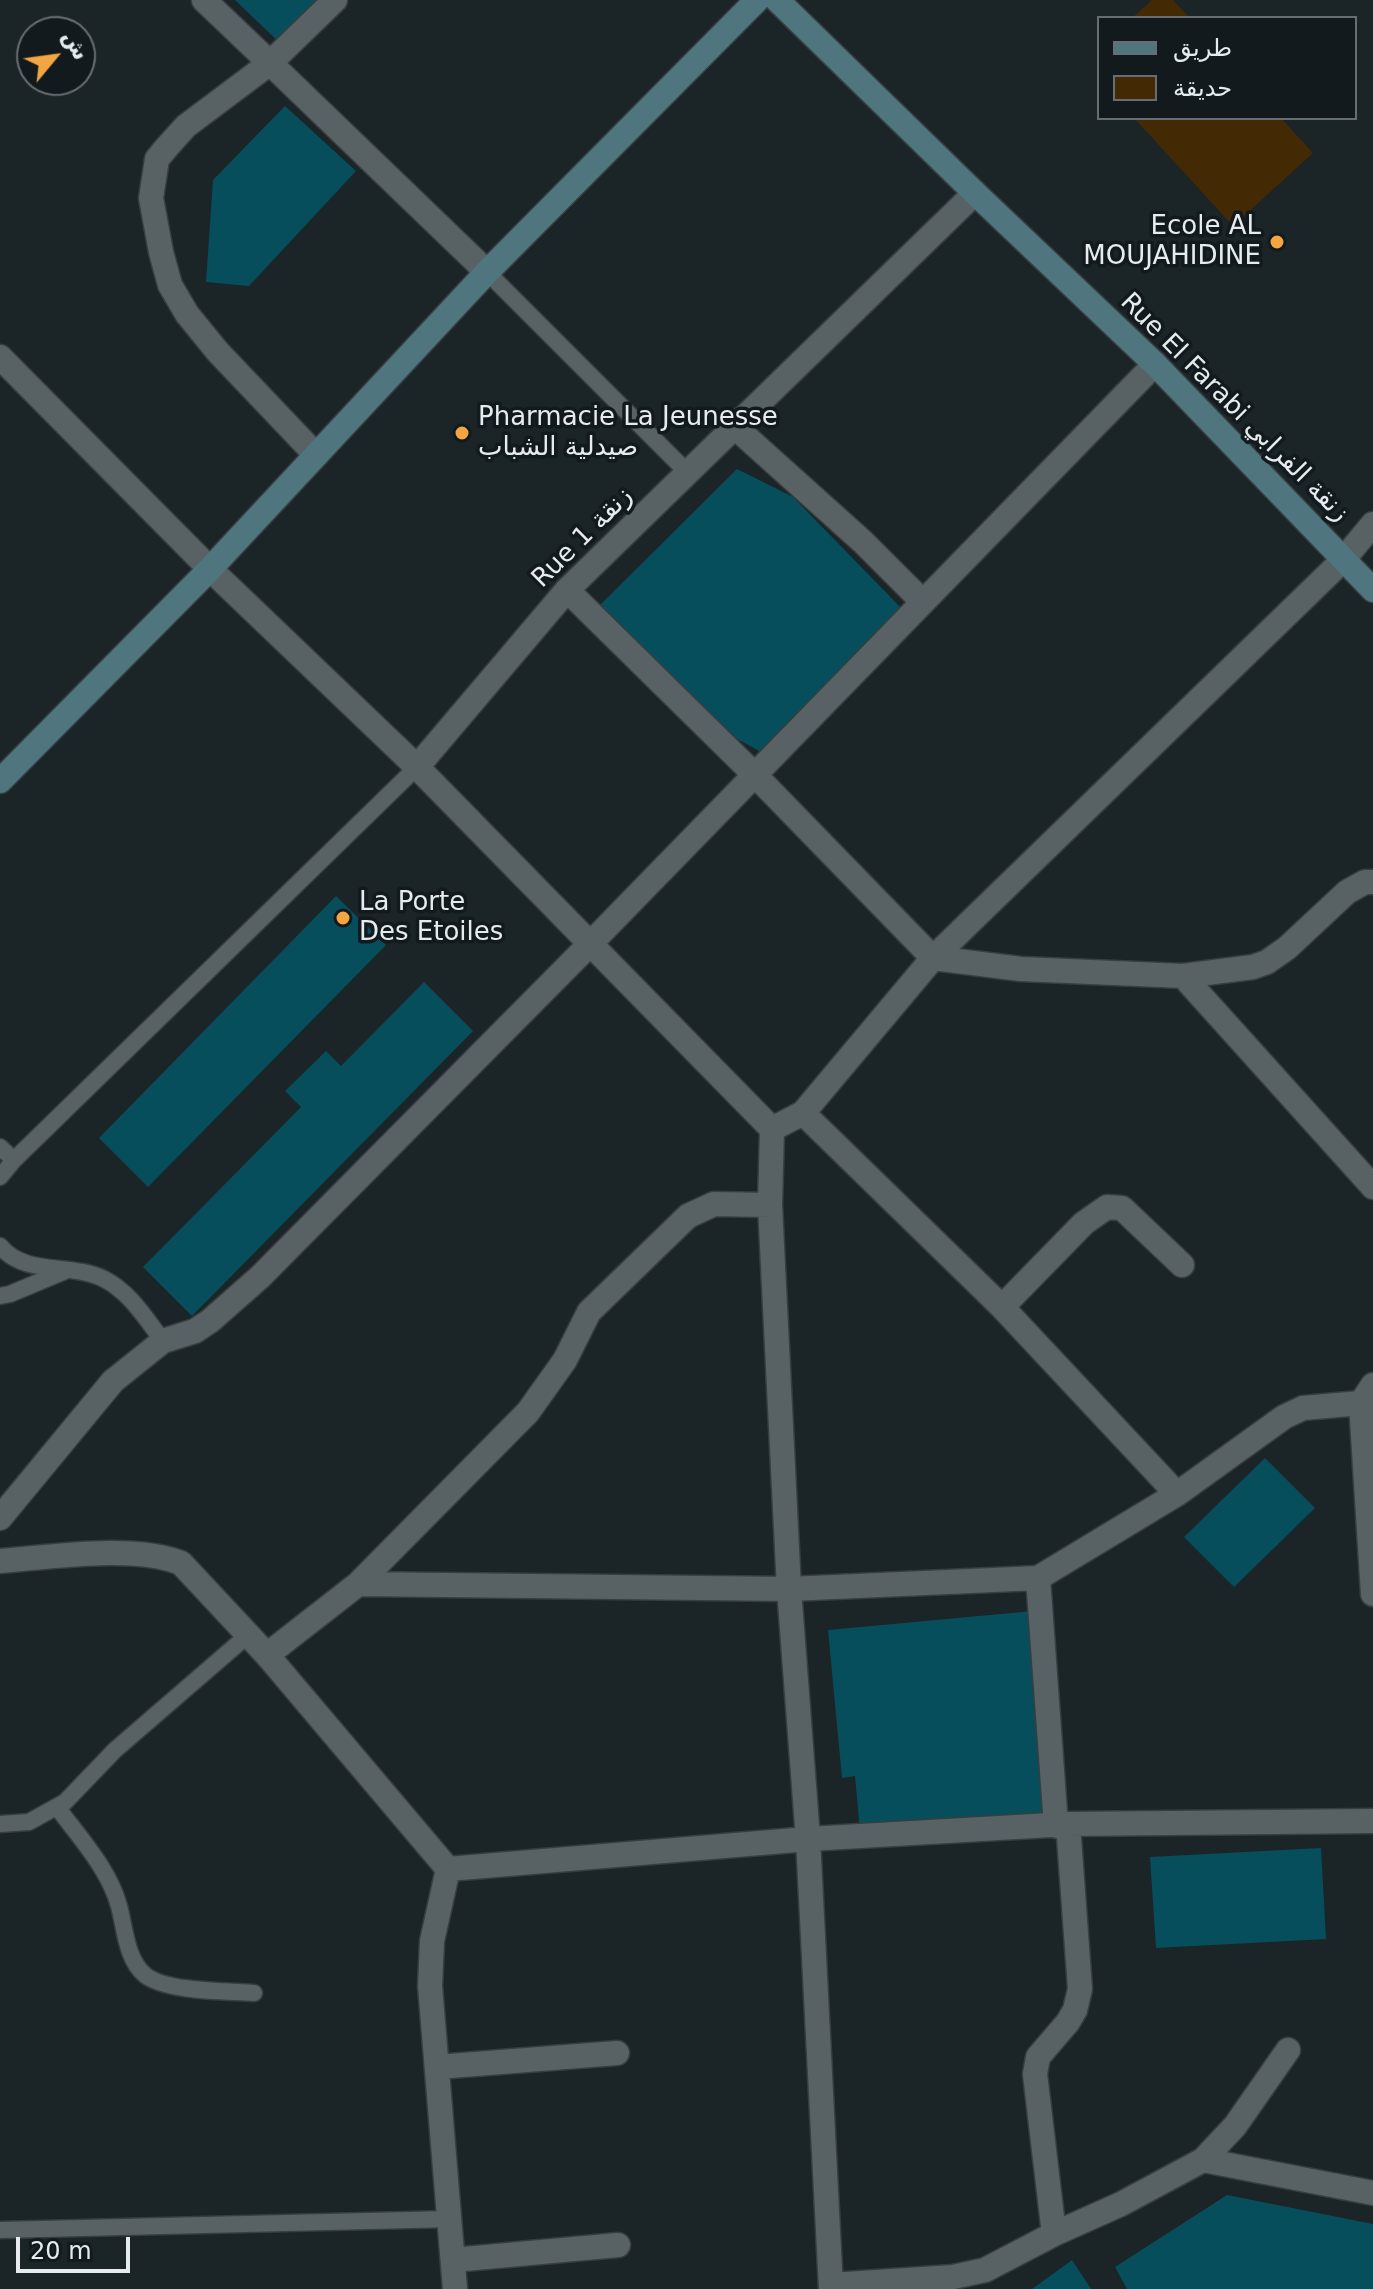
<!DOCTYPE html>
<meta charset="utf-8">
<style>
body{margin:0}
#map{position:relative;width:1373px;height:2289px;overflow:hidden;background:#1b2426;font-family:"DejaVu Sans",Vazirmatn,sans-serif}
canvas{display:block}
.legend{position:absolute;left:1097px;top:16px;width:260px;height:104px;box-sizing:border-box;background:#121a1d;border:2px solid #676e71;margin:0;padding:10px 14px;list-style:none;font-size:24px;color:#e6ecee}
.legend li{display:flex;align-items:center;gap:16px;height:40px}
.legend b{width:40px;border:2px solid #676e71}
.north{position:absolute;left:16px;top:16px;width:80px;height:80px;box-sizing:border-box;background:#121a1d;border:2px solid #676e71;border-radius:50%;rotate:61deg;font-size:22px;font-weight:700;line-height:32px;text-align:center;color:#e6ecee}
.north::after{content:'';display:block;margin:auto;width:28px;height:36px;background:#f2a541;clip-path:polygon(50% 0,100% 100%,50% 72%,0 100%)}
.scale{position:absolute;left:16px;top:2237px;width:114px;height:36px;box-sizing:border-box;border:4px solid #e6ecee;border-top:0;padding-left:10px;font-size:24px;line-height:28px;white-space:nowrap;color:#e6ecee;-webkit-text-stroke:6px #121a1d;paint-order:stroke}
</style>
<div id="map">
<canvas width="1373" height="2289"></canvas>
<ul class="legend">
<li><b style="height:10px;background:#4f767f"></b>طريق</li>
<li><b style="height:22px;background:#442905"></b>حديقة</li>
</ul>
<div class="north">ش</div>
<div class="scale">20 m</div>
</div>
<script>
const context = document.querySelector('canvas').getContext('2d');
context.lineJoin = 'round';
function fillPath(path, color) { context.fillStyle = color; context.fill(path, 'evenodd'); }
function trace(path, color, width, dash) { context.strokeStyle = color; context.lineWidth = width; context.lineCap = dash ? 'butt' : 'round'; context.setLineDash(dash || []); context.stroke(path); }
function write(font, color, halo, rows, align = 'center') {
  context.font = font + ' "DejaVu Sans",Vazirmatn,sans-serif'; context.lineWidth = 7; context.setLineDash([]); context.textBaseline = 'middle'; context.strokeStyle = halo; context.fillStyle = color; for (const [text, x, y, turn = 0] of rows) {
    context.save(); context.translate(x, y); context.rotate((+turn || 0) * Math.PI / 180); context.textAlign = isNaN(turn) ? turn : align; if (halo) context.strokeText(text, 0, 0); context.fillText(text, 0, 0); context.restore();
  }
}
fillPath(new Path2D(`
 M1152,0h21l17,18h-58z
 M1134,118h147l32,35 -80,73z`), '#442905');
fillPath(new Path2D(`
 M235,0h98l-49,47z
 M285,106l71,65 -107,115 -43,-4 7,-102z
 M737,469l56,28 115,118 -140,141 -47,-26 -122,-124z
 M336,896l50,49 -238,242 -49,-49z
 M424,982l49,49 -281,285 -49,-49 158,-160 -16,-16 41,-40 15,15z
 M1265,1458l50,50 -81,79 -50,-50z
 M1033,1611l20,201 -193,19 -5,-55 -13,2 -14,-148z
 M1321,1848l5,91 -170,9 -6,-91z
 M1227,2195l146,29v65h-246l-12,-22z
 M1072,2260l19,29h-59z`), '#074e5d');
const lane = new Path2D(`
 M487,272l201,201
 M0,1147l14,13
 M0,1177l14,-17 403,-393
 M0,1246c26,31 70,16 104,33 26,13 42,40 59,62
 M0,1296l10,-2 55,-23
 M57,1807c22,30 52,62 62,99 6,22 7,53 26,69 21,17 81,16 109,18
 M0,1824l29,-2 36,-20 50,-52 133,-115
 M0,2230l450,-11`);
const street = new Path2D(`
 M204,0l66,63 65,-63
 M0,357l210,212 207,198 355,362
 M735,427l128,115 60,60
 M316,455l-98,-103 -31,-38 -17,-29 -9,-33 -10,-54 6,-39 10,-12 19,-21 84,-63 217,209
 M567,590l188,185 178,183 88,11 162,7 70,-9 14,-5 20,-14 60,-56 18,-10h8
 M417,767l150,-177 408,-397
 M1183,976l190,211
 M803,1113l199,194 175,187 107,-77 19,-9 58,-5
 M1002,1307l82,-84 23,-16 15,1 60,57
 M1373,1385l-12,18 12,191
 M0,1518l113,-137 50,-40 32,-10 15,-10 50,-44 330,-333 565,-580
 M0,1561c51,-4 134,-17 181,2l86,92 181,214 -16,72 -2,45 25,303
 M358,1584l431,5 249,-11
 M267,1655l91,-71 170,-172 37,-52 24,-48 99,-96 26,-12 56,1
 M1056,1826l-18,-248 139,-84
 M448,1869l360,-30 260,-15 305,-3
 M437,2067l180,-14
 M1203,2160l170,33
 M1054,2234l67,-30 82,-44 32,-34 53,-76
 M453,2260l165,-15
 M831,2285l122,-8 32,-7 69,-36 -19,-160 3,-17 30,-35 7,-12 5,-21 -12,-165
 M831,2289l-23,-450 -19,-250 -19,-384 2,-76 31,-16 130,-155 410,-398 30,-36`);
const secondary = new Path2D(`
 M777,0l198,193 180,171 218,226
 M0,781l210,-212 277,-297 270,-272`);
trace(lane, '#373e40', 19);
trace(street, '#373e40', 27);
trace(secondary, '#373e40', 27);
trace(lane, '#586265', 16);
trace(street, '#586265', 24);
trace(secondary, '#4f767f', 24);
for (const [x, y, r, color] of [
 [1277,242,8,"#f2a541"],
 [462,433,8,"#f2a541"],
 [343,918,8,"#f2a541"]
]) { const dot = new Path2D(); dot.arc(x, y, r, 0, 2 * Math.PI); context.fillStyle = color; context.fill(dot); trace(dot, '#121a1d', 3); }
write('26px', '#e6ecee', '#121a1d', [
 ["Ecole AL",1261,227,"right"],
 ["MOUJAHIDINE",1261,257,"right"],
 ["Pharmacie La Jeunesse",478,418],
 ["صيدلية الشباب",478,448],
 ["La Porte",359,903],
 ["Des Etoiles",359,933]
], 'left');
write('26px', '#e6ecee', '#121a1d', [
 ["Rue El Farabi زنقة الفرابي",1234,408,45],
 ["Rue 1 زنقة",583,538,-45]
]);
</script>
